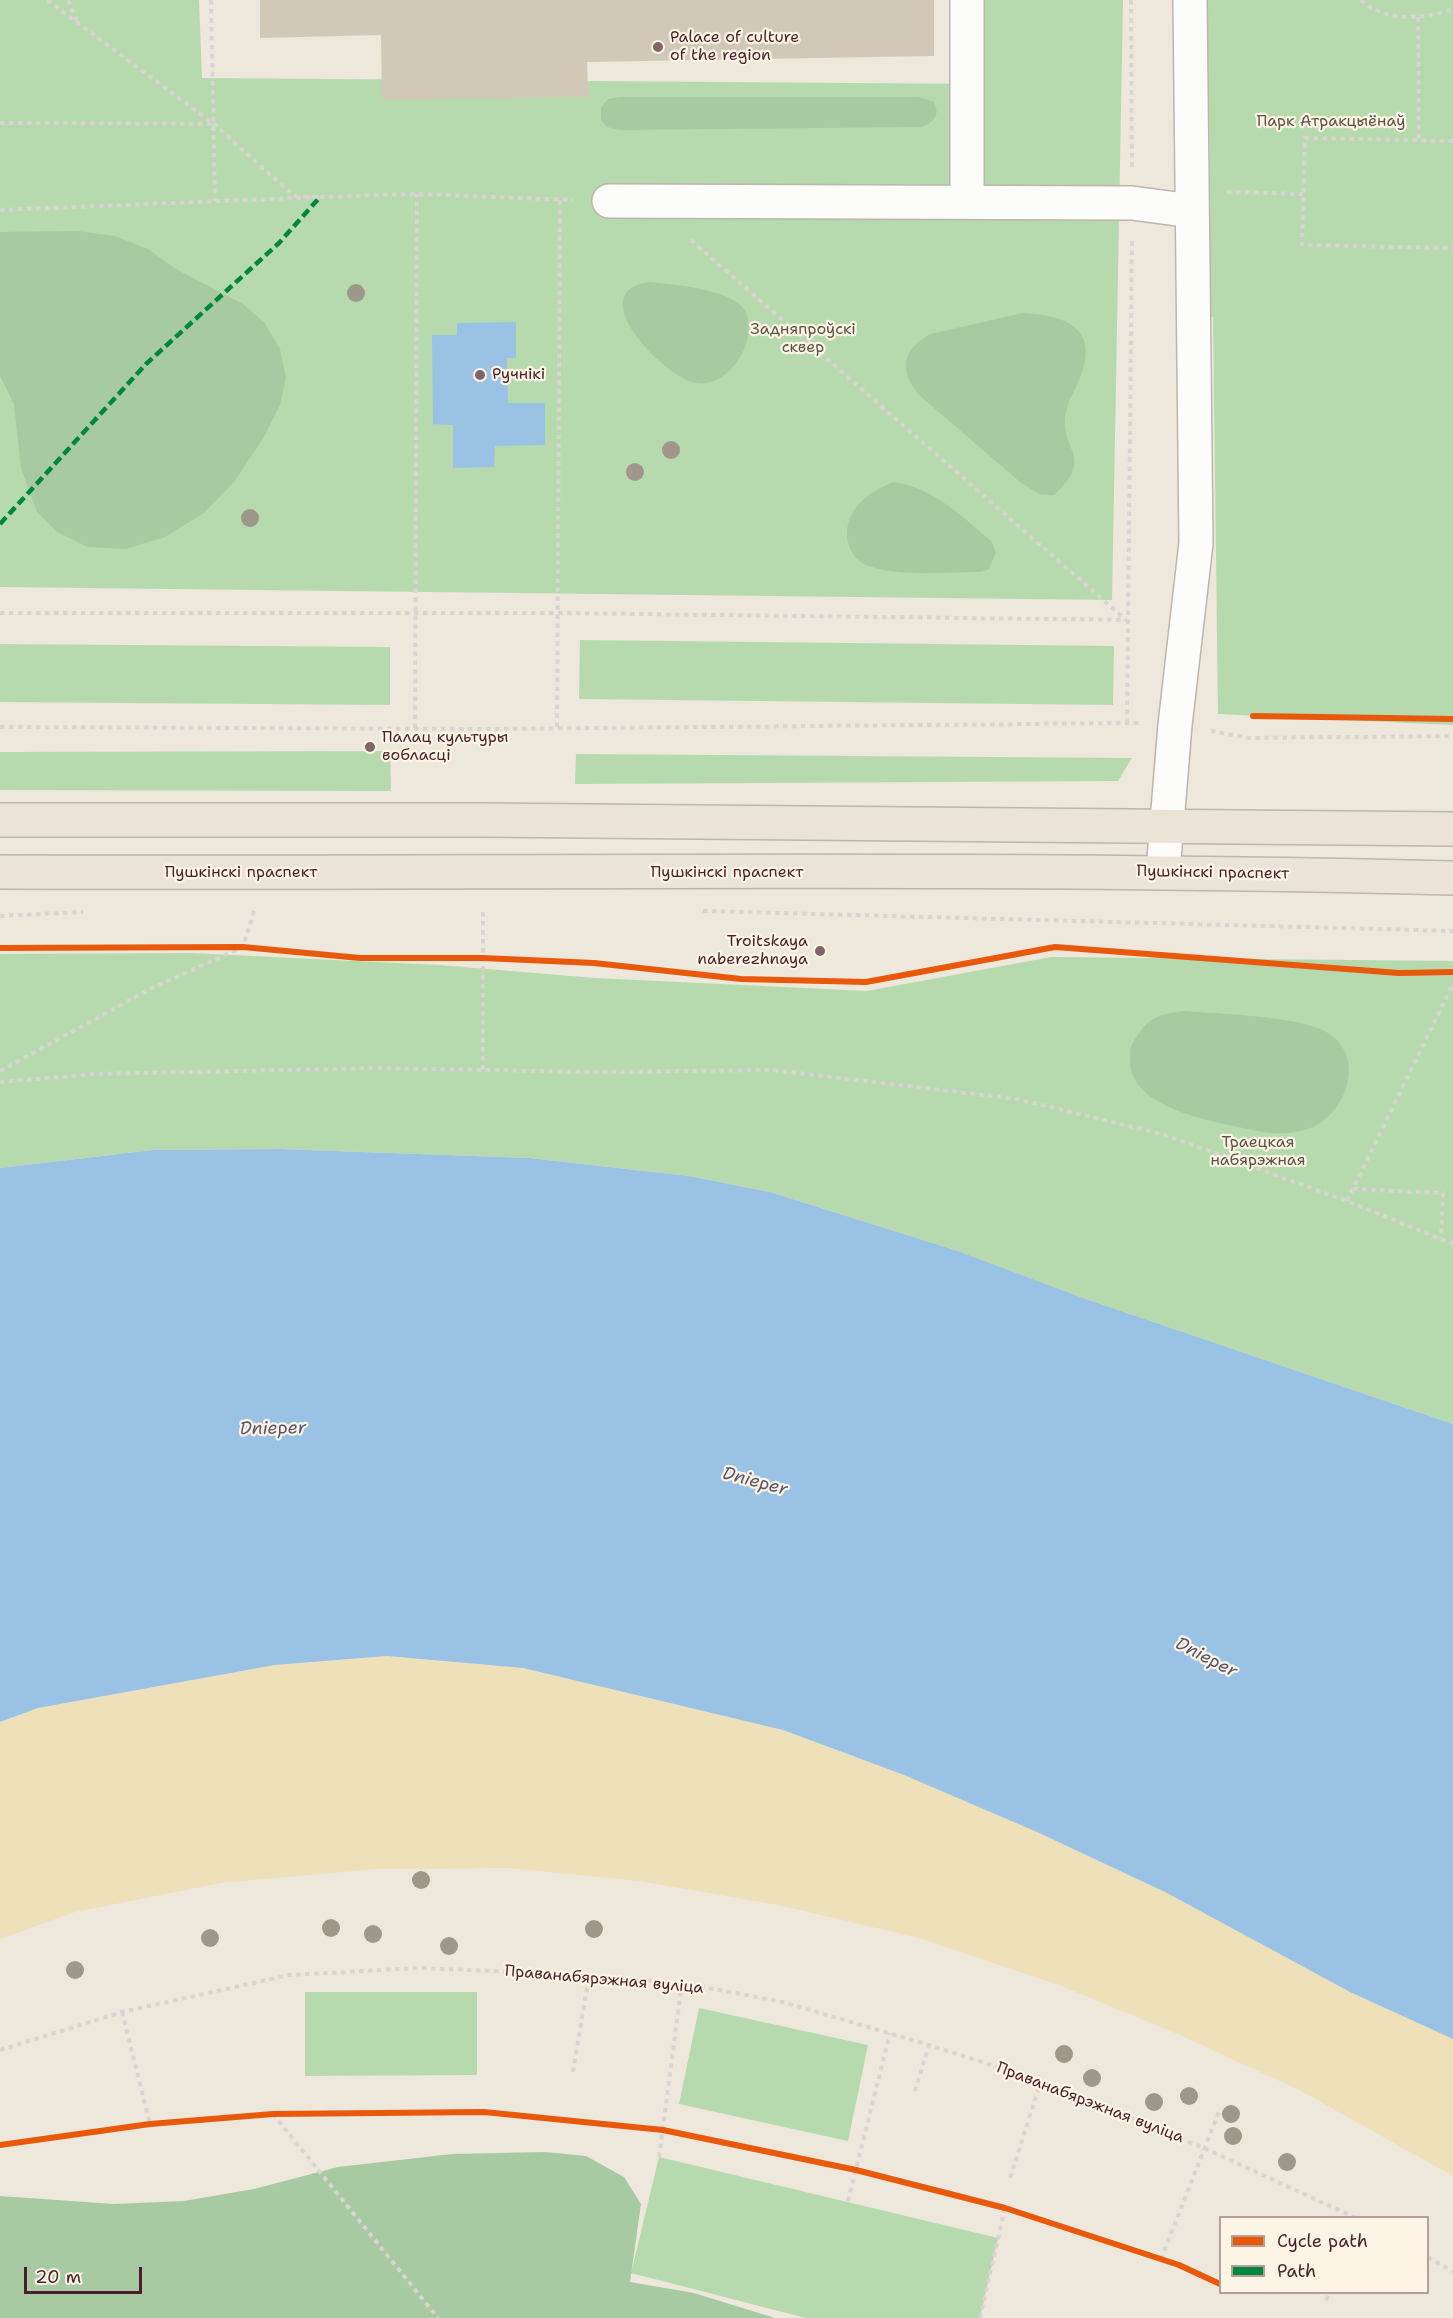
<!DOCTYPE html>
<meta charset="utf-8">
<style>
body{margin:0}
#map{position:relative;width:1453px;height:2318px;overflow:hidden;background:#ede8db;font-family:"Shantell Sans",sans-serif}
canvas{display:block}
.legend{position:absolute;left:1219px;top:2216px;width:210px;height:78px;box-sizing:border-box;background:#fcf5e5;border:2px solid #b59f9b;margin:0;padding:8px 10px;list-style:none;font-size:18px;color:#4a1f2b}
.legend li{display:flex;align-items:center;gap:12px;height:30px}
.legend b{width:30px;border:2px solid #b59f9b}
.scale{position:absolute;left:24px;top:2267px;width:118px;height:27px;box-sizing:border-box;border:3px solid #4a1f2b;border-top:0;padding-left:8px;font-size:18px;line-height:21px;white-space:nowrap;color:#4a1f2b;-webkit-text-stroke:4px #fcf5e5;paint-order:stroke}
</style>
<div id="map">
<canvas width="1453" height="2318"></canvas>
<ul class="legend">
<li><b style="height:8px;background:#e8590c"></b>Cycle path</li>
<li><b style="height:8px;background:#00873e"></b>Path</li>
</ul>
<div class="scale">20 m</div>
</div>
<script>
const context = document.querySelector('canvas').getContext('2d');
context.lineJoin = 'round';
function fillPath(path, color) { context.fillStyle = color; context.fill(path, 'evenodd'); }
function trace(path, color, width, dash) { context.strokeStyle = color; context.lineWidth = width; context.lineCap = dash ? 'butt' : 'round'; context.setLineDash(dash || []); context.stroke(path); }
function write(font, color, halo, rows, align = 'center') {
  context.font = font + ' "Shantell Sans",sans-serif'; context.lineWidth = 4.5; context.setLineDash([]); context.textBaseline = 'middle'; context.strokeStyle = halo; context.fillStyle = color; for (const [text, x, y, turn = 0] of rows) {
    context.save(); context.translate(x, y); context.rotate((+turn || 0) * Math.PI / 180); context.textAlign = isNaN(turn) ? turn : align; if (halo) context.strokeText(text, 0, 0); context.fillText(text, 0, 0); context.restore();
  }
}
fillPath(new Path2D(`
 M0,0h199l3,78 777,6 1,-84h143l-11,600 -1112,-13z
 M1207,0h246v725l-235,-11 -5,-397 -6,-1 3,-148z
 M580,640l534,6 -1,59 -534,-6z
 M0,644l390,3v58l-390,-3z
 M390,751l1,40 -391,-1v-38z
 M576,754l556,4 -14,23 -543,3z
 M190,953l249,12 156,13 272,13 184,-34 402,4v463l-367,-125 -128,-48 -188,-59 -81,-16 -160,-18 -250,-9 -126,1 -153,18v-214z
 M477,1992v83l-172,1v-84z
 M699,2008l169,37 -20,96 -169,-37z
 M659,2157l339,81 -18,80h-174l-175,-45z`), '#b6daad');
fillPath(new Path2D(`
 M621,97h298l15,5c6,13 1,20 -12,25l-302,3 -13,-3 -6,-7v-12l7,-9z
 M77,231l38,5 33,13 28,20 67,35 21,18 16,27 6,28 -6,28 -16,32 -30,45 -30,31 -39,24 -39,12 -38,-2 -31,-15 -20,-20 -16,-44 -7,-64 -14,-28v-144z
 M650,282c23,2 69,7 88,21 30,24 -7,91 -46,79 -31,-9 -111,-91 -42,-100z
 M1023,313c35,2 74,11 60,56 -4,15 -14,28 -17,43 -8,39 31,44 -12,83l-15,-1 -19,-12 -101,-87c-20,-26 -18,-44 11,-61z
 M893,482c39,5 69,34 98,59l5,11 -7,17 -9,3c-33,0 -81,5 -111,-6 -17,-5 -25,-25 -21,-41 6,-24 25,-34 45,-43z
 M1185,1011c34,3 117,5 143,22 37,23 20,76 -13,93 -19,9 -43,9 -62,4 -38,-8 -126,-21 -123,-72 0,-6 0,-12 4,-17 14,-24 24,-27 51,-30z
 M545,2152l41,4 38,21 17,27 -11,78 64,11 81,25h-775v-122l114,8 70,-3 70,-12 84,-22 114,-13z`), '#a7caa2');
fillPath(new Path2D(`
 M387,1656l136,12 260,62 121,45 133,57 130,61 183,99 103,47v137l-152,-85 -121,-56 -121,-50 -140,-47 -141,-33 -139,-24 -131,-13 -132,1 -155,14 -146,29 -75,27v-217l38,-14 237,-43z`), '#eee0b9');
fillPath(new Path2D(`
 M516,322v36h-9l1,45h37v42l-50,1 -1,21 -41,1v-43l-20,-1 -1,-89h25v-12z
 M279,1149l250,9 160,18 81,16 188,59 128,48 367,125v615l-103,-47 -183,-99 -130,-61 -133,-57 -121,-45 -260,-62 -136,-12 -112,9 -237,43 -38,14v-554l153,-18z`), '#9ac2e4');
fillPath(new Path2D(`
 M260,0h674v56l-347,6 1,35 -206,3 -1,-65 -121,3z`), '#d2c8b7');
const minor = new Path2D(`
 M967,0v202
 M609,201l523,2 60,8
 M1163,871l12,-146 21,-182 -6,-543`);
const major = new Path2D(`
 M0,820h481l972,9
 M0,872c484,2 969,-6 1453,6`);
trace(minor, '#bdb5ae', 36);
trace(major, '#bdb5ae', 36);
trace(new Path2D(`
 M68,0l9,22
 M211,0l4,201
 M1131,0l1,167
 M1361,0c25,23 63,19 92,9
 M1418,17l1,124
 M0,123l212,1
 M1453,141l-148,-3 -3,107 151,3
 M1227,192l76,2
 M320,197l97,-3 156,6
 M0,210l320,-13 -26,-1 -80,-72 -167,-124
 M691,240l435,380
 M0,613h557l570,7
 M1127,723l5,-482
 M0,727l486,2 653,-6
 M557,727l3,-528
 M415,728l2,-534
 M1211,731l39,7 203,-2
 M703,911l750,20
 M483,912v158
 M0,916l83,-4
 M0,1071l152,-83 91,-41 11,-36
 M0,1082l94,-8 283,-6 215,4 180,-2 245,29 145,35 185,67 106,43
 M1353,1189l90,4 -2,46
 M1347,1201l106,-217
 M122,2012l28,112
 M0,2050l122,-38 167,-37 131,-7 121,5 141,10 101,19 146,43 112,36 163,67 152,70
 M573,2072l16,-96
 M915,2091l14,-46
 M273,2114l165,204
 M659,2157l23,-174
 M1010,2178l31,-97
 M848,2201l42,-168
 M1428,2257l25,15
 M1161,2259l59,-150
 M1326,2300l4,-8
 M980,2318l25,-110`), '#d9d4d2', 4, [4.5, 4.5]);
trace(minor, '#fcfcfa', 33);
trace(major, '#ebe3d8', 33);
trace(new Path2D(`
 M0,524l146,-160 133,-121 41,-46`), '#00873e', 4.5, [9, 4.5]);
trace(new Path2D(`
 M1253,716l200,3
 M0,948l243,-1 117,11h123l111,5 147,16 125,3 189,-35 344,26 54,-1
 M0,2145l150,-21 123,-10 211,-2 179,18 193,40 149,38 174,57 41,19`), '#e8590c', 6);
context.fillStyle = '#9e978a';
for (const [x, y] of [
 [356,293],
 [671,450],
 [635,472],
 [250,518],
 [421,1880],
 [331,1928],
 [594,1929],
 [373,1934],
 [210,1938],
 [449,1946],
 [75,1970],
 [1064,2054],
 [1092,2078],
 [1189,2096],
 [1154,2102],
 [1231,2114],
 [1233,2136],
 [1287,2162]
]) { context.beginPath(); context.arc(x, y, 9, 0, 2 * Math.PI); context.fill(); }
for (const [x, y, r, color] of [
 [658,47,6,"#836569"],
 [480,375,6,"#836569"],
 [370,747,6,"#836569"],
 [820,951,6,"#836569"]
]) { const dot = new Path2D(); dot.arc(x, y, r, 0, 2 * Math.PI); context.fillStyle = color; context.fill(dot); trace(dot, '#fcf5e5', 2); }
write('16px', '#4a1f2b', '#fcf5e5', [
 ["Palace of culture",670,38],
 ["of the region",670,56],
 ["Ручнікі",492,375],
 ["Палац культуры",382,738],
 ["вобласці",382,756],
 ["Troitskaya",808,942,"right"],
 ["naberezhnaya",808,960,"right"]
], 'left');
write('16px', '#5d5447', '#fcf5e5', [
 ["Парк Атракцыёнаў",1331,122],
 ["Задняпроўскі",803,330],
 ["сквер",803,348],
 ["Траецкая",1258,1143],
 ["набярэжная",1258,1161]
]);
write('16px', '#4a1f2b', '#fcf5e5', [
 ["Пушкінскі праспект",241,873],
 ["Пушкінскі праспект",727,873],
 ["Пушкінскі праспект",1213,873,1],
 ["Праванабярэжная вуліца",604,1980,5],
 ["Праванабярэжная вуліца",1090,2103,21]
]);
write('italic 18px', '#5a526d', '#fcf5e5', [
 ["Dnieper",273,1429,-1],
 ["Dnieper",755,1482,15],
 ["Dnieper",1206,1658,27]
]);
</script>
